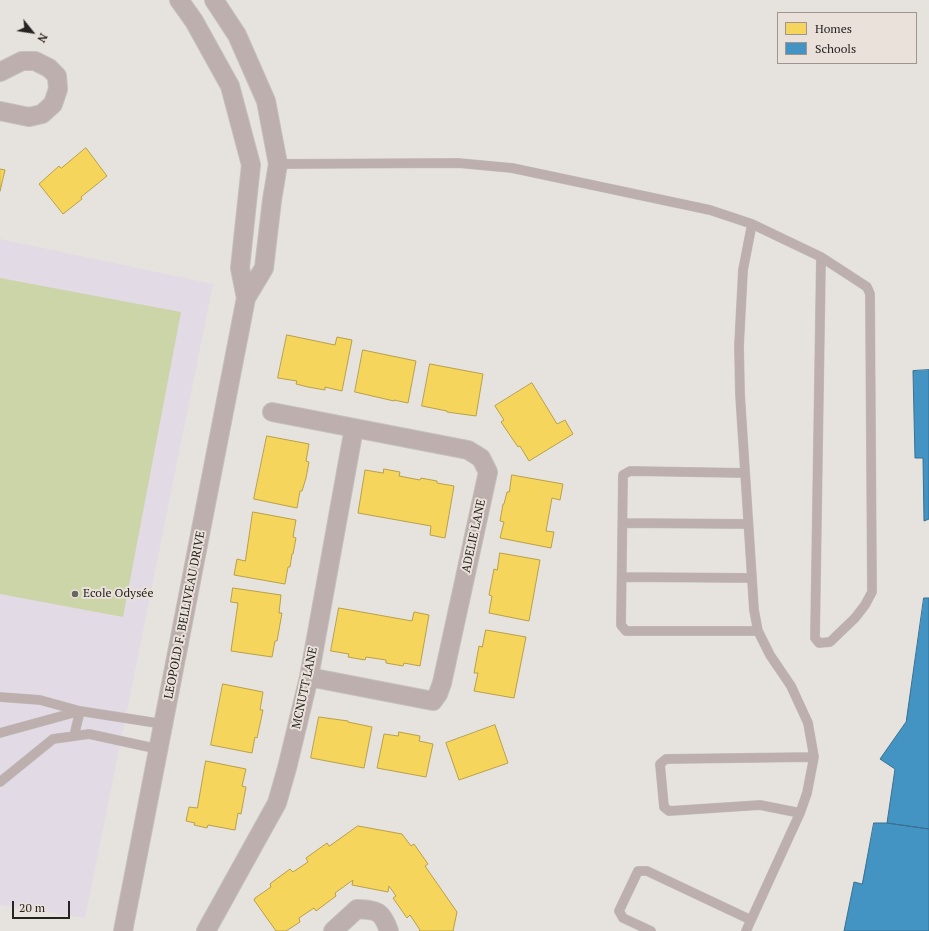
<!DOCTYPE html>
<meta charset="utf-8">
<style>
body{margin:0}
#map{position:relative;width:929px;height:931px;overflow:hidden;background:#e6e2de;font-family:"PT Serif",serif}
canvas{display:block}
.legend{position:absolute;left:777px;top:12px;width:140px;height:52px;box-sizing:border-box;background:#eae1db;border:1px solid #9c9590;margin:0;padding:5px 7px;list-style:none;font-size:12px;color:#262320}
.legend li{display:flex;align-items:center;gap:8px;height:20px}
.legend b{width:20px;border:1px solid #9c9590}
.north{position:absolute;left:12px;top:12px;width:40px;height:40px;-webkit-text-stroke:3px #eae1db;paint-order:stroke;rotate:120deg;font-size:11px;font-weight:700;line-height:16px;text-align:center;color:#262320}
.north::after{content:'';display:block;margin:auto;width:14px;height:18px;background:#262320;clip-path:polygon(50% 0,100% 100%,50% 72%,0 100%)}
.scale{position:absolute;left:12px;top:901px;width:58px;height:18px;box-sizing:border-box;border:2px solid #262320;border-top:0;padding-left:5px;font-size:12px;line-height:14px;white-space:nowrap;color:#262320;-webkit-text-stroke:3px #eae1db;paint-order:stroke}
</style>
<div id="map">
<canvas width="929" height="931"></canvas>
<ul class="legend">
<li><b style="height:11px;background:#f6d55c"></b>Homes</li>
<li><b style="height:11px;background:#4393c3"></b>Schools</li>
</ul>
<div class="north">N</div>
<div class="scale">20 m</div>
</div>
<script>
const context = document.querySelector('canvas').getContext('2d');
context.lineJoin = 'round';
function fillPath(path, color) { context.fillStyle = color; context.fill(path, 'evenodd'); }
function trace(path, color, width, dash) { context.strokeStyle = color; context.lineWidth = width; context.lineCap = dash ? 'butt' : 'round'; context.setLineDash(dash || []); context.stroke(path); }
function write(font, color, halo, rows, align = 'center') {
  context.font = font + ' "PT Serif",serif'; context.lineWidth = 4; context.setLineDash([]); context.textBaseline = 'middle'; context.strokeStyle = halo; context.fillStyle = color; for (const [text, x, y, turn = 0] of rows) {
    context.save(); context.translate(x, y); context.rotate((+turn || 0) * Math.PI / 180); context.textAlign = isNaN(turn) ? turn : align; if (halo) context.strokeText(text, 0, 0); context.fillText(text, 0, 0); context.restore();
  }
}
fillPath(new Path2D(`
 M0,239l213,45 -128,634 -85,-13z`), '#e2dae4');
fillPath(new Path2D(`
 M0,278l181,34 -58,305 -123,-23z`), '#ccd5a8');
const homes = new Path2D(`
 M86,148l21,28 -26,21 1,2 -19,15 -24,-30 20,-18 2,2z
 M0,169l5,1 -5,21z
 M287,335l48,10 2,-8 15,3 -10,51 -17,-4v3l-17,-3 -12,-3 1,-3 -19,-3z
 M363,350l53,11 -8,42 -14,-3v1l-39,-9z
 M430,364l53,10 -7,42 -29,-4v-1l-25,-5z
 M532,383l25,41 8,-4 8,14 -44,27 -9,-15 -2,1 -17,-25 3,-2 -9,-14z
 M267,436l42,8 -3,17 3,1 -3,16 -4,13h-2l-3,17 -43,-9z
 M384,469l16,3 -1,4 21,4 1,-2 16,3v2l17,3 -9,52 -15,-3 1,-9 -73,-13 7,-43 18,3z
 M512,475l51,9 -3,16 -8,-2 -6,33 8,1 -3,16 -51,-10 4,-16 -4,-1 3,-17h1l3,-12h2z
 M253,512l43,8 -3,17 3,1 -3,16h-1l-2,13h-2l-3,17 -51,-9 3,-16 8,2z
 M500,553l40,7 -11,61 -40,-8 3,-17 -3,-1 5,-26 3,1z
 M233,588l48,7 -2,18h3l-5,28h-2l-3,16 -41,-6 7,-48 -7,-1z
 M339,608l73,13 2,-9 15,3 -9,51 -16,-3 -1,3 -17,-3v-3l-20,-3 -1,3 -17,-3 1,-3 -18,-3z
 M486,630l40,7 -12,61 -40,-7 4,-18h-4l5,-27 3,1z
 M223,684l40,8 -3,18h3l-6,28 -2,-1 -3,16 -41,-8z
 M319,717l29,4v1l24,5 -8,41 -53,-10z
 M495,725l13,38 -49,17 -13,-37z
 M399,732l21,4 -1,5 14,3 -7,33 -49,-9 7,-34 14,2z
 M206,761l40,8 -4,17 4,1 -5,27 -3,-1 -3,17 -27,-5 -1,3 -13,-3 1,-2 -9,-2 3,-14 8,1z
 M358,826l44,8 9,12 3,-2 14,20 -3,2 32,46 -4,19h-34l1,-1 -10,-15 -3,3 -14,-20 3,-2 -7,-10 -1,6 -36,-7 1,-5 -18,13 1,3 -20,15 -2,-3 -15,10 1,4 -14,9h-10l-22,-31 1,-2 16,-11 -1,-3 1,-1 19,-14 3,3 15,-10 -2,-4 21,-15 2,3z`);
fillPath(homes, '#f6d55c');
trace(homes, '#b8a04a', 1);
const schools = new Path2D(`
 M929,370v149l-5,2 -1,-63h-8l-2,-87z
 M924,598h5v231l-42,-6 8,-54 -15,-10 26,-37z
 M874,823h13l42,6v102h-85l10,-49 8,2z`);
fillPath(schools, '#4393c3');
trace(schools, '#3a7192', 1);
const lane = new Path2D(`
 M278,164l180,-1 54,5 198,42 42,14 -9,46 -4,76 1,48 14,216 4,21 12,24 21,31 17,37 6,34 -7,36 -7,20 -54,118
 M752,224l69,33 40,26 6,4 3,7 2,298 -7,13 -10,13 -25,24 -11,1 -4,-5 6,-381
 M745,473l-115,-2 -7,4 -2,150 5,6h132
 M623,523l125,1
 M622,577l129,1
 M0,697l40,3 40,11 -6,25
 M0,733l80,-22 83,13
 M0,782l53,-43 36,-5 69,15
 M800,813l-40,-8 -91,6 -5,-4 -4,-43 6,-5 148,-2
 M651,931l-28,-13 -4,-7 19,-40h9l104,49`);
const street = new Path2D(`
 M179,0l15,21 36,65 21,79 -11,103 6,30
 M0,72l22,-11h13l14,7 8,8 1,13 -5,15 -11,10 -13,3 -29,-6
 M272,412l196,38 13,8 7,14 -46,211 -4,11 -5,7 -124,-24
 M123,931l123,-633 18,-30 8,-68 6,-36 -12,-63 -29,-66 -23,-35
 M206,931l71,-128 10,-35 22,-91 45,-249
 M333,931l24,-22c21,1 25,2 32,22`);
trace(lane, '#c3c0bd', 10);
trace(street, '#c3c0bd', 20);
trace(lane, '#bcafad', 9);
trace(street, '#bcafad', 18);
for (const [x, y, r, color] of [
 [75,594,4,"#696662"]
]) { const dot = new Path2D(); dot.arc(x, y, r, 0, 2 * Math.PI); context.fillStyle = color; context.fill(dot); trace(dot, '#eae1db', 1.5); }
write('12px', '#262320', '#eae1db', [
 ["ADELIE LANE",474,536,-78],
 ["LEOPOLD F. BELLIVEAU DRIVE",185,615,-79],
 ["MCNUTT LANE",305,688,-78]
]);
write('12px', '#262320', '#eae1db', [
 ["Ecole Odysée",83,594]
], 'left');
</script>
